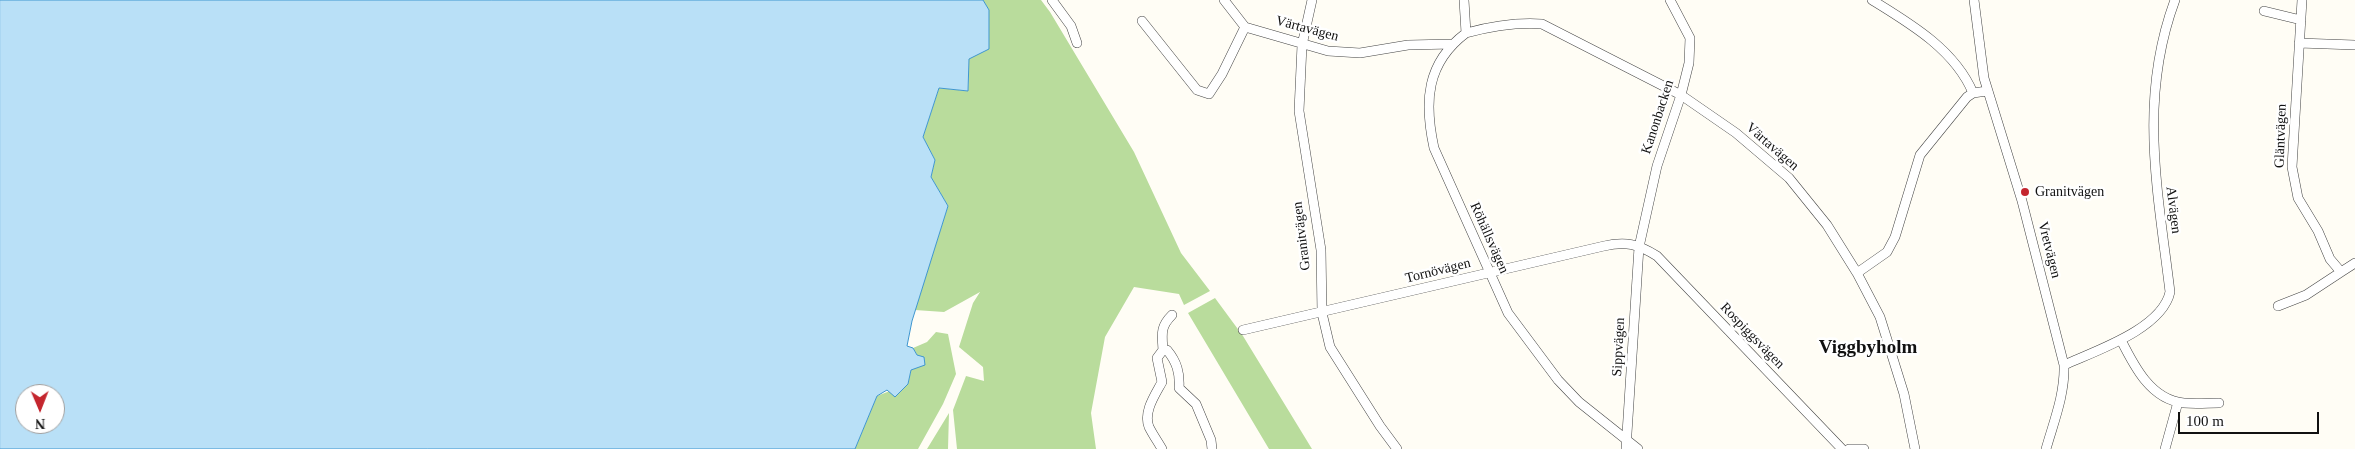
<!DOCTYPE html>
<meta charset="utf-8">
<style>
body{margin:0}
#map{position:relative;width:2355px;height:449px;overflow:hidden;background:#fffdf5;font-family:"Times New Roman",serif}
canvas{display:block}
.north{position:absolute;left:15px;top:384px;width:50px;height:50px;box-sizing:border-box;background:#fff;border:1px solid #a0a0a0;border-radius:50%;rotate:179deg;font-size:14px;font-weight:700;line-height:20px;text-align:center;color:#111}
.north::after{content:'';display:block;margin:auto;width:18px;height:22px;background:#c4262e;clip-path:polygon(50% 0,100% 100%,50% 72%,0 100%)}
.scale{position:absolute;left:2178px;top:412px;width:141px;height:22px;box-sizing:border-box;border:2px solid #111;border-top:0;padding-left:6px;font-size:15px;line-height:18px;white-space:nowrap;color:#111;-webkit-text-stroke:4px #fff;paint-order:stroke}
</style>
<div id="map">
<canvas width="2355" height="449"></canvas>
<div class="north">N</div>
<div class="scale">100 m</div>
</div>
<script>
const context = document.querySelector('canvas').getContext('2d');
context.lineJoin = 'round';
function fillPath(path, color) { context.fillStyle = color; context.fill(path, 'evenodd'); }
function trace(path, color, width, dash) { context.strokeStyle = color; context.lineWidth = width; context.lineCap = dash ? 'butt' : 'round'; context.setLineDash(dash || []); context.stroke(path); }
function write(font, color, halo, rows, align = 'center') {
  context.font = font + ' "Times New Roman",serif'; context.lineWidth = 5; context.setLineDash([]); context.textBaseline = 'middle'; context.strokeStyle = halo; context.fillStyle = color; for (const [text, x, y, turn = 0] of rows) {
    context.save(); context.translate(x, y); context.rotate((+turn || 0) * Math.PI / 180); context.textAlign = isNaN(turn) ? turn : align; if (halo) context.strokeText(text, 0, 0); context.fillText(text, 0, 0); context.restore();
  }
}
fillPath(new Path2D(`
 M983,0h58l9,12 84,140 47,101 29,38 -26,14 -5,-11 -45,-7 -29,50 -14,76 5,36h-139l-4,-39 13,-34 18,5 -1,-14 -24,-20 14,-44 7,-11 -36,20 -29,-2 33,-104 -17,-29 4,-17 -12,-23 16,-49 29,3 1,-32 20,-49z
 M1215,298l28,38 69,113h-43l-81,-136z
 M936,332l12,2 8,40 -13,30 -25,45h-63l22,-53 31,-12 3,-14 6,-3v-12l-4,-7 14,-6z
 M949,413l-1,36h-21z`), '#b9dc9c');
const water = new Path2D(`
 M0,0h983l6,10v39l-20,10 -1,32 -29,-3 -16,49 12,23 -4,17 17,29 -36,115 -5,25 6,2 4,7 7,2 1,8 -14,5 -3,14 -13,13 -8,-7 -10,6 -22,53h-855zM25,394h30v30h-30z`);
fillPath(water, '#b9e0f7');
trace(water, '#3f96cf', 1);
const street = new Path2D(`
 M1052,0l19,26 6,17
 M1224,0l21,27 83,24 32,2 48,-8 44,-1
 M1312,0l-10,45 -3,66 22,139 1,63 8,34 50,79 17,23
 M1464,0l2,33c-40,30 -42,69 -32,115l74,165 50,67 21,22 59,47
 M1872,0c39,24 83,50 101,93
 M1974,0l10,78 38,123 42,164c1,29 -10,56 -18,84
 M2302,0l-10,167 6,31 20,33 12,28 11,13 14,-9
 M2264,11l37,9
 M1142,21l55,69 12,4 13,-20 23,-47
 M1466,33c26,-7 49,-11 76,-9l139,71 55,38 53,45 38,47 30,48 23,44 24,77 11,55
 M2299,43l56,2
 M1857,273l30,-21 8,-15 25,-82 47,-58 6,-4 14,-2
 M2278,306l28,-11 35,-23
 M1243,330l361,-84c22,-5 34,-2 53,10l185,193
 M2121,340c13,26 30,60 63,63 12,1 24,0 35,0
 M1163,350c-1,-16 -3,-23 9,-35
 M2064,365c31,-14 98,-36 106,-73 -12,-100 -32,-193 5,-292
 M1162,449c-4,-7 -9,-14 -13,-22 -6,-15 6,-32 13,-45l-5,-24 6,-8h4c10,12 13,23 12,38l17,16 15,36 1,9
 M1626,449l13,-202 18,-81 24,-71 8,-32 1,-25 -20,-38
 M1849,449h15
 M2165,449l13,-47`);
trace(street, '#444', 10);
trace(street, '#fff', 9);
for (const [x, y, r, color] of [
 [2025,192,5,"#c4262e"]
]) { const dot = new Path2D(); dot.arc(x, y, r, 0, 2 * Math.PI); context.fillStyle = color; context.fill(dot); trace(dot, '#fff', 2); }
write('14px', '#111', '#fff', [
 ["Värtavägen",1307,29,15],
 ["Kanonbacken",1658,117,-72],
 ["Gläntvägen",2281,136,-88],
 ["Värtavägen",1772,147,41],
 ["Alvägen",2173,210,83],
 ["Granitvägen",1302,236,-97],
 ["Röhällsvägen",1489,238,66],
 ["Vretvägen",2049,250,76],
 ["Tornövägen",1438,271,-14],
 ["Rospiggsvägen",1752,336,46],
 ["Sippvägen",1619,347,-87]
]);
write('14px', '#111', '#fff', [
 ["Granitvägen",2035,192]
], 'left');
write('bold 19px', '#111', '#fff', [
 ["Viggbyholm",1868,348]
]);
</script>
